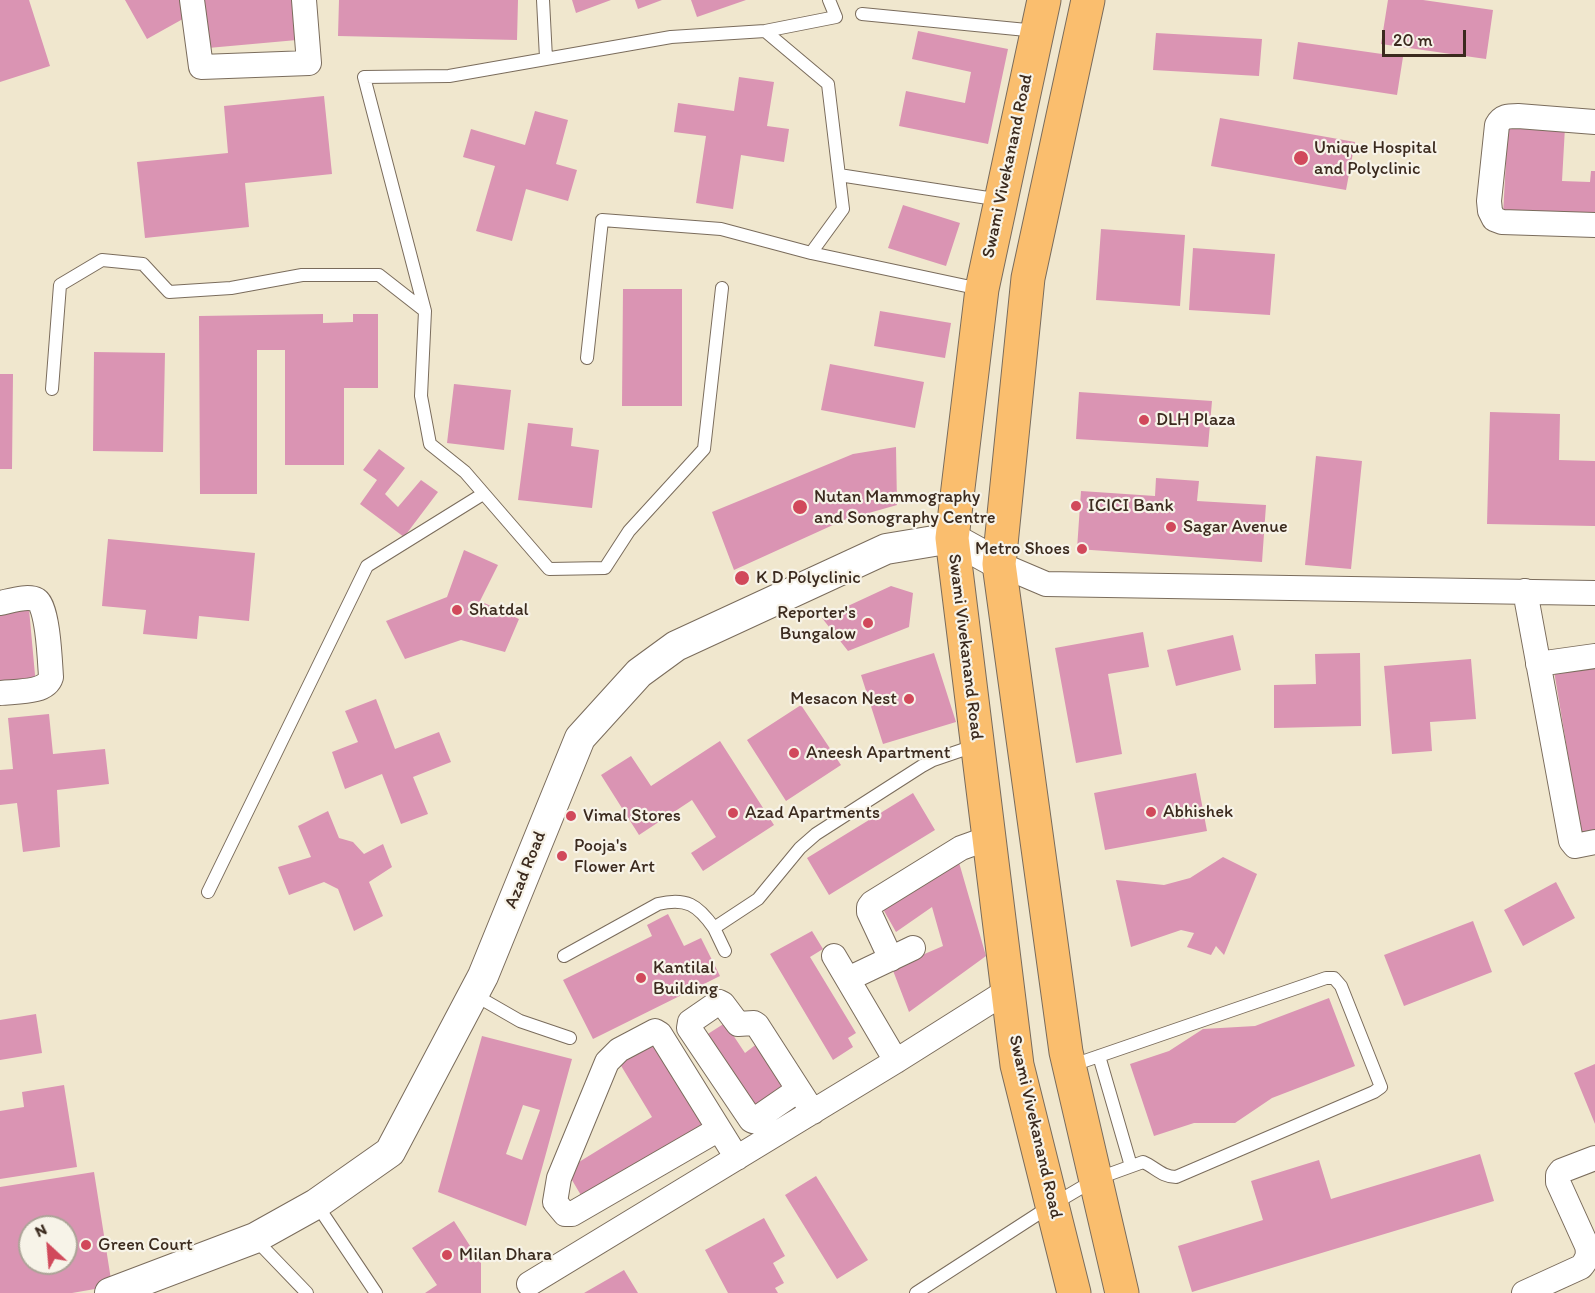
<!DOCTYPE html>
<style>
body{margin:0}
#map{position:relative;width:1595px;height:1293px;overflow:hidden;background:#f0e7ce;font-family:Itim,sans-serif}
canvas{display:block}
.north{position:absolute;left:18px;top:1215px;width:60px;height:60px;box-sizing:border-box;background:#f7f3e8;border:2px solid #aca397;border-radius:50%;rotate:334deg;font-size:16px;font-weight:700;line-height:24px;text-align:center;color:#3b2a1e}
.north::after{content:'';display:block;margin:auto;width:21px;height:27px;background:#d1495b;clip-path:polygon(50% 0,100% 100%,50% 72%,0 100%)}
.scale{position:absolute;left:1382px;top:30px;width:84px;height:27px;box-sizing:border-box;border:3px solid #3b2a1e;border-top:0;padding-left:8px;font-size:18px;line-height:21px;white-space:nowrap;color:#3b2a1e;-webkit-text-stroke:4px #f7f3e8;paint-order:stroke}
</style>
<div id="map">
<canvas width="1595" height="1293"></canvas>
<div class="north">N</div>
<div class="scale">20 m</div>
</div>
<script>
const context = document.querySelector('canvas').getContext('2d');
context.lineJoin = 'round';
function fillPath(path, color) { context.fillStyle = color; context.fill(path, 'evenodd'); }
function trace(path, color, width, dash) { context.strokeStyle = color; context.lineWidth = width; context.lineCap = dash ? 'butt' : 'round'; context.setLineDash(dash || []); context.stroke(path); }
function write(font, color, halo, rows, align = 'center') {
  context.font = font + ' Itim,sans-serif'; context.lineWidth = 4.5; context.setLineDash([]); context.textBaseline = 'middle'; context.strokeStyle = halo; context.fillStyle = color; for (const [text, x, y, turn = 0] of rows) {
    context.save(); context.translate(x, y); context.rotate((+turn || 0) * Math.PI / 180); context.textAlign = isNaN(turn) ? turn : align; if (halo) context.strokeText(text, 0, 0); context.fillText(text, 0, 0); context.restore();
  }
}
fillPath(new Path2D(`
 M0,0h29l21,66 -50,16z
 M125,0h57l8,15 -43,24z
 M203,0h90l4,40 -89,8z
 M339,0h179l-1,40 -179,-4z
 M572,0h39l-35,13z
 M635,0h27l-24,9z
 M691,0h55l-49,17z
 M1388,0h35l70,10 -7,49 -105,-15z
 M918,31l90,18 -20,95 -89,-18 7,-35 59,12 6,-31 -59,-13z
 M1156,33l106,6 -3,37 -106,-6z
 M1298,42l105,15 -6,38 -104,-16z
 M739,77l35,5 -7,44 22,3 -5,33 -43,-7 -8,54 -37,-6 10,-67 -32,-4 4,-29 56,8z
 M324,96l8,78 -87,9 4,44 -104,11 -8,-76 91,-9 -4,-47z
 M535,111l33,9 -12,44 21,6 -9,31 -42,-12 -14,52 -36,-10 19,-65 -32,-9 8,-28 54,16z
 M1220,118l135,24 -9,48 -135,-24z
 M1508,124l57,3 -3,54 28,1 1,-11h4v49l-92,-5z
 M903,205l57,18 -14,43 -58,-18z
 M1101,229l84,6 -5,71 -84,-6z
 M1193,248l82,6 -5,61 -81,-5z
 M623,289h59v117h-60z
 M880,311l71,12 -6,35 -71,-12z
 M323,314v9l30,-1v-8h25v74h-34v77h-59v-115h-28v144h-57l-1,-178z
 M94,352l71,1 -2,99 -70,-1z
 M830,364l94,18 -9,46 -94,-18z
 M0,374h13l-1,95h-12z
 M454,384l57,6 -7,60 -57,-7z
 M1079,392l133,9 -4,46 -132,-8z
 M1490,412l70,2 -1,46 36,1v65l-108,-2z
 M528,423l45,5 -2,18 28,4 -7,58 -74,-8z
 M896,447l1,58 -53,15 -110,50 -22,-58 141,-58z
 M379,449l26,19 -20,26 13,13 23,-27 17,12 -34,45 -44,-33 17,-24 -14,-10z
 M1316,456l46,5 -11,108 -46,-4z
 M1156,478l43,3 -2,20 69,4 -4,57 -185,-13 4,-58 74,5z
 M108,539l147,14 -6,68 -50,-5 -2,23 -54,-5 3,-24 -44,-4z
 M464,550l34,15 -18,36 39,18 -14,33 -44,-12 -56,19 -19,-38 61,-24z
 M891,586l22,7 -4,34 -61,24 -26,-33z
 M29,609l7,77 -36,3v-77z
 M1143,632l6,35 -41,7 14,80 -46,9 -21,-115z
 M1233,635l8,35 -65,16 -9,-36z
 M934,653l22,69 -73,22 -22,-69z
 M1360,653l1,73 -87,2v-43l42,-1 -1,-30z
 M1593,658l2,12v165l-13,4 -29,-174z
 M1471,659l5,60 -46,3 2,29 -40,3 -8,-88z
 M376,699l19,50 44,-17 12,30 -38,15 15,37 -27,10 -19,-50 -37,15 -13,-37 26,-10 -13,-31z
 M801,705l40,60 -55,36 -39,-61z
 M49,714l4,40 52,-5 4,35 -52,6 3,57 -37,5 -6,-49 -17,2v-35l13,-1 -5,-51z
 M720,741l54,84 -71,46 -12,-18 25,-16 -24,-37 -53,35 -38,-60 30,-19 20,30z
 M1196,773l11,58 -102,19 -11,-57z
 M913,793l22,37 -106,65 -22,-37z
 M328,811l11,27 14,4 11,12 19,-10 9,23 -23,15 14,34 -29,15 -16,-42 -14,-7 -35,13 -11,-28 33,-10 -13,-31z
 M1223,857l34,17 -33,81 -8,-9 -5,9 -24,-8 7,-14 -13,-3 -50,17 -15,-67 48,5 26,-7z
 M958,859l28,97 -77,56 -17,-44 51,-22 -11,-39 -36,25 -17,-30z
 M1556,882l19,36 -52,28 -19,-36z
 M668,914l16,32 17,-8 19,38 -127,63 -30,-59 89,-44 -5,-11z
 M1473,921l19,51 -88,34 -20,-51z
 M812,931l11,18 -13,8 46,76 -8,5 5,9 -20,13 -63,-106z
 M1329,998l26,68 -83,32 -37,25h-41l-40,13 -24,-72 39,-13 34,-22 52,-3z
 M36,1014l6,39 -42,7v-40z
 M725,1023l20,30 13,-10 32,48 -38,25 -52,-77z
 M656,1035l55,90 -126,77 -19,-32 86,-53 -35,-58z
 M482,1036l90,23 -46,167 -88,-34zM523,1105l17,5 -18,50 -16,-6z
 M1595,1064v60l-21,-51z
 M64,1085l13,82 -77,12v-68l24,-4 -2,-15z
 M1480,1154l14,47 -302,91 -14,-46 85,-26 -12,-39 68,-21 12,39z
 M94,1172l18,114 -40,7h-72v-106zM30,1227h36v36h-36z
 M816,1176l52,84 -31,19 -52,-84z
 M764,1218l21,38 -12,7 11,20 -9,5 3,5h-50l-23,-43z
 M454,1221l27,42v30h-56l12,-8 -25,-37z
 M624,1270l14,23h-54z`), '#da94b3');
const service = new Path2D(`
 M543,0l3,58
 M862,14l175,17
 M839,175l162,25
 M811,253l169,36
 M722,288l-18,161 -75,82 -24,37 -56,1 -84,-97 -35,-28 -9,-48 4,-85 -61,-234 85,-1 222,-39 94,-6 71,-14 -7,-17
 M587,358l15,-138 119,9 90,24 32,-44 -15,-125 -63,-53
 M52,389l8,-104 42,-25 41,4 26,28 62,-4 71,-13h77l46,36
 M208,892l159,-326 116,-72
 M714,928l11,23
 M564,956l94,-52c28,-7 40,1 56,24l44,-29 42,-51 16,-14 106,-68 11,-6 44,-15
 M473,994l47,27 50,17
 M1099,1056l32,110
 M317,1205l59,88
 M255,1239l52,54
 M916,1293l136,-88 44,-26 47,-17c12,5 19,15 33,15l198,-85 7,-5 -40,-101 -7,-8h-8l-256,88`);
const minor = new Path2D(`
 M192,0l9,67 108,-4 -5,-63
 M1595,122l-77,-6c-10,0 -16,0 -21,9l-8,76 1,10 4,8 8,3 93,3
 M999,564l47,20 549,9
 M1525,591l46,250 4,5 20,-4
 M0,603c10,-2 28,-8 37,-3 11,7 13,63 14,77 -5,17 -37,14 -51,16
 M1538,664l57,-8
 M834,956l62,105
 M891,959l-22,-47v-5l3,-4 89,-55 28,-10
 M848,979l65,-31
 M798,1090l-45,31 -2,-1 -62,-92 1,-6 29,-20 4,2 15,20 16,-1 3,2 56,87
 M719,1129l-147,85h-7l-10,-12 4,-24 48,-116 12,-12 36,-19 5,3 77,124
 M529,1284l367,-223 111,-70
 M1524,1293l57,-26c6,-7 8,-12 6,-21l-29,-64v-7l3,-4 34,-13`);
const tertiary = new Path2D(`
 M110,1293l145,-55 61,-34 74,-52 93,-176 97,-238 59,-65 37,-27 210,-97 66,-11 47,26`);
const primary = new Path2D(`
 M1044,0l-62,289 -30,249 65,527 57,228
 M1088,0l-60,278 -29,286 67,488 56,241`);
trace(service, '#7a6c5c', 14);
trace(minor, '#7a6c5c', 26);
trace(tertiary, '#7a6c5c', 32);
trace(primary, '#7a6c5c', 35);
trace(service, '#fff', 12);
trace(minor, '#fff', 24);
trace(tertiary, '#fff', 30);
trace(primary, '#fabe6e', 33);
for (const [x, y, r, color] of [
 [1301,158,8,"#d1495b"],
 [1144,420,6,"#d1495b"],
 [1076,506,6,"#d1495b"],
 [800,507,8,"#d1495b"],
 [1171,527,6,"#d1495b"],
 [1082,549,6,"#d1495b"],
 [742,578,8,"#d1495b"],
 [457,610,6,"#d1495b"],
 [868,623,6,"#d1495b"],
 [909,699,6,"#d1495b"],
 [794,753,6,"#d1495b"],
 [1151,812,6,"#d1495b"],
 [733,813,6,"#d1495b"],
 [571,816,6,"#d1495b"],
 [562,856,6,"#d1495b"],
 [641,978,6,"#d1495b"],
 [86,1245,6,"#d1495b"],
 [447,1255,6,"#d1495b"]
]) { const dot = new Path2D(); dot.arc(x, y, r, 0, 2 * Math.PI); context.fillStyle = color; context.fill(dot); trace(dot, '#f7f3e8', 2); }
write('18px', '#3b2a1e', '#f7f3e8', [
 ["Unique Hospital",1314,148],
 ["and Polyclinic",1314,169],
 ["DLH Plaza",1156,420],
 ["Nutan Mammography",814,497],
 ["and Sonography Centre",814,518],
 ["ICICI Bank",1088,506],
 ["Sagar Avenue",1183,527],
 ["Metro Shoes",1070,549,"right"],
 ["K D Polyclinic",756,578],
 ["Shatdal",469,610],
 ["Reporter's",856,613,"right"],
 ["Bungalow",856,634,"right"],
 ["Mesacon Nest",897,699,"right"],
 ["Aneesh Apartment",806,753],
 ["Abhishek",1163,812],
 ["Azad Apartments",745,813],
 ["Vimal Stores",583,816],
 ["Pooja's",574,846],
 ["Flower Art",574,867],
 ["Kantilal",653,968],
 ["Building",653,989],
 ["Green Court",98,1245],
 ["Milan Dhara",459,1255]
], 'left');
write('18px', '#3b2a1e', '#f7f3e8', [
 ["Swami Vivekanand Road",1008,166,-78],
 ["Swami Vivekanand Road",965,647,83],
 ["Azad Road",526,870,-68],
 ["Swami Vivekanand Road",1035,1127,77]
]);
</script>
